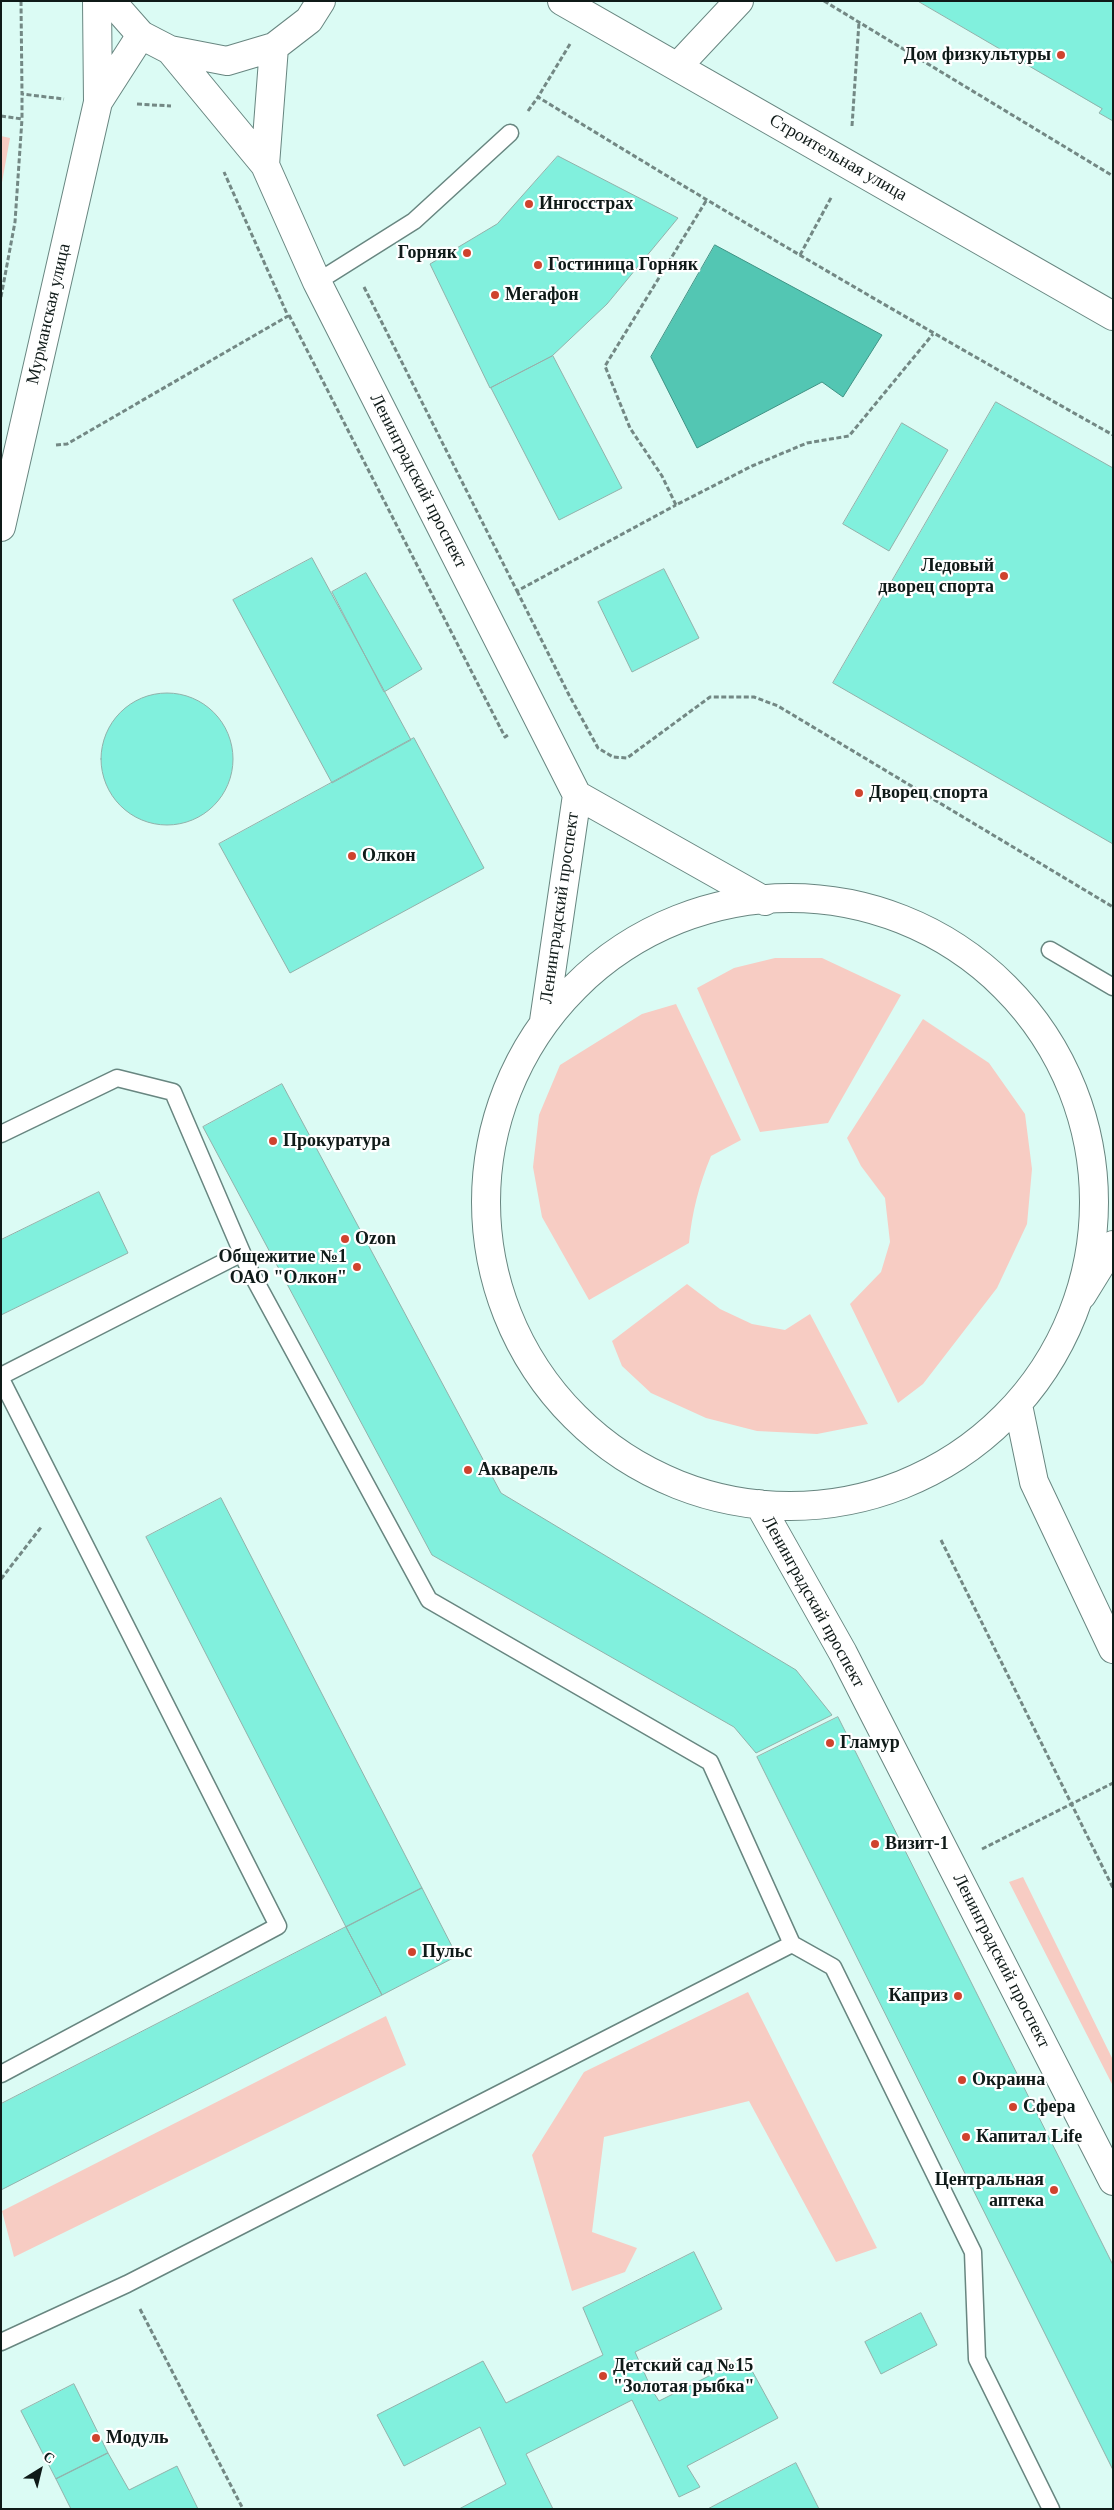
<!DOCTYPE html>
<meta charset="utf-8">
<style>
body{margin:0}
#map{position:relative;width:1114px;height:2510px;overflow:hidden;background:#dbfbf4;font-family:Georgia,serif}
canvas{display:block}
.frame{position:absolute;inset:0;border:2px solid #0f1a18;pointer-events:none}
.north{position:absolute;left:15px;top:2445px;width:50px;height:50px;-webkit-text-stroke:4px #fff;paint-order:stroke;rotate:36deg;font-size:14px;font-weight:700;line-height:20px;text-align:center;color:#0f1a18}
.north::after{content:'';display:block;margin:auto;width:18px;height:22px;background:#0f1a18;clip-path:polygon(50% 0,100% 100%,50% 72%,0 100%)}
</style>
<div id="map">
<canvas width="1114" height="2510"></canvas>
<div class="frame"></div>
<div class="north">С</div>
</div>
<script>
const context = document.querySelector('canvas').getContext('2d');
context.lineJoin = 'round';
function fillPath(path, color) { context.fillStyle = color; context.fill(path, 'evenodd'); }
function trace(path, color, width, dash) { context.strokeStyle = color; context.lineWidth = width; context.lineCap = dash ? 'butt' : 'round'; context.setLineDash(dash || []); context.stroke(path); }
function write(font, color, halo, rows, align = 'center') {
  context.font = font + ' Georgia,serif'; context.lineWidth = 4.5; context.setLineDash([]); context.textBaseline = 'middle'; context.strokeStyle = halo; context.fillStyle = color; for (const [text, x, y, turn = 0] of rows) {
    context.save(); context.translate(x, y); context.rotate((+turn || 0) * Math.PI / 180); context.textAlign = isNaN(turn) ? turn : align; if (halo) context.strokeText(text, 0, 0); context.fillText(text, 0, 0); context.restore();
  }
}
fillPath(new Path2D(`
 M1,136l9,2 -9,50z
 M775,958h47l79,37 -73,128 -68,9 -63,-144 37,-20z
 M676,1004l65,136 -30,16c-12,29 -19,56 -22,87l-100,57 -47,-83 -9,-50 6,-52 21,-50 82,-51z
 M923,1019l66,44 36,51 7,55 -5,55 -30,64 -74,96 -25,19 -48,-99 31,-32 9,-30 -5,-44 -24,-32 -14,-28z
 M687,1284l33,25 32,15 33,6 25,-16 58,110 -51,10 -60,-3 -51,-13 -55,-25 -29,-27 -10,-25z
 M1023,1877l90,183v26l-104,-204z
 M748,1992l129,256 -41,14 -87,-161 -145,36 -12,95 45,16 -12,24 -53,19 -40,-136 52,-83z
 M386,2016l20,49 -392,192 -12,-46z`), '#f7ccc3');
const water = new Path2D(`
 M715,245l167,90 -39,62 -21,-15 -125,66 -46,-91z`);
fillPath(water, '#53c6b3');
trace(water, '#3f9284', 1);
const building = new Path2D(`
 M918,1h195v120l-14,-8 3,-4z
 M558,156l120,62 -71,86 -55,52 -62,32 -60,-124 67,-40z
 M553,356l69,132 -63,32 -68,-132z
 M996,402l117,66v376l-280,-161z
 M902,423l46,27 -59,101 -46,-27z
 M312,558l99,182 -79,43 -99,-183z
 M664,569l35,69 -67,34 -34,-70z
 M366,573l56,96 -38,23 -52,-100z
 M101 759a66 66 0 1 1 132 0a66 66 0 1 1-132 0Z
 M414,738l70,130 -194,105 -71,-129z
 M282,1084l219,409 295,177 36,45 -76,38 -22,-26 -302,-172 -229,-428z
 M99,1192l29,61 -127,62v-75z
 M221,1498l201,390 -76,39 -200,-390z
 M838,1717l275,548v205l-356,-713z
 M422,1888l35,68 -75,39 -36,-68z
 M346,1927l36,68 -381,195v-86z
 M694,2252l28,57 -87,43 17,38 7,11 86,-43 33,60 -91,48 13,21 -21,10 -47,-97 -106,54 27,55h-94l47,-25 -26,-57 -76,39 -27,-51 106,-54 23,42 97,-48 -20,-47z
 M921,2313l16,32 -56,29 -16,-32z
 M74,2384l34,69 -52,26 -35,-68z
 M108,2453l21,37 48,-24 21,43h-127l-15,-30z
 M796,2463l23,46h-111z`);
fillPath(building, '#81f0dd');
trace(building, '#92b1aa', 1);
const lane = new Path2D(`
 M317,282l97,-61 96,-88
 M1050,950l63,37
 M1,1134l116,-56 56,14 76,177 180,331 281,162 82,182 41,23 140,285 4,107 74,150
 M1,1376l241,-123
 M1,1379l277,547 -277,148
 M1,2342l126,-58 665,-340`);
const street = new Path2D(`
 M678,66l61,-65
 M98,102l43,-67
 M1,527l97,-425 -1,-101
 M1082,1295l31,-50`);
const secondary = new Path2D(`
 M111,1l30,34 29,15 57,11 47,-14 35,-27 12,-19
 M562,1l551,315
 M170,50l95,115 52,117 260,513 188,106
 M265,165l9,-118
 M486 1202a304 304 0 1 1 608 0a304 304 0 1 1-608 0Z
 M544,1021l33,-226
 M1018,1405l16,77 79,167
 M759,1504l84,149 270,528`);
trace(lane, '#688680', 19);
trace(street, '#688680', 30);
trace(secondary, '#688680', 30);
trace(new Path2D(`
 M21,1l1,93 42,5
 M824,1l289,175
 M570,44l-32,53c189,117 381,229 575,338
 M137,104l34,2
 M528,111l10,-14
 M1,116l21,3v-25
 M852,126l7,-104
 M706,201l-101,165 25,62 32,48 14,29 76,-39 55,-23 42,-7 84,-102
 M800,255l32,-59
 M364,287l153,304 159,-86
 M1,297l14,-75 7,-103
 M289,315l216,422 3,-2
 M56,445l11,-1 221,-128 -64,-144
 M517,591l52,104 29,53 15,9 14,1 83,-61h44l24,9 335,201
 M941,1540l172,348
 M1,1579l41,-53
 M982,1849l131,-66
 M140,2309l103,200`), '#738884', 3, [5, 2.5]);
trace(lane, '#fff', 16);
trace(street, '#fff', 28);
trace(secondary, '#fff', 28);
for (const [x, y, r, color] of [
 [1061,55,5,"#cf432e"],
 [529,204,5,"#cf432e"],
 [467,253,5,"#cf432e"],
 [538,265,5,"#cf432e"],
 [495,295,5,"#cf432e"],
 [1004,576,5,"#cf432e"],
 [859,793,5,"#cf432e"],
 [352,856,5,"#cf432e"],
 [273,1141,5,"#cf432e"],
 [345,1239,5,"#cf432e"],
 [357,1267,5,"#cf432e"],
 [468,1470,5,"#cf432e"],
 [830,1743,5,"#cf432e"],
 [875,1844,5,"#cf432e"],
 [412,1952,5,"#cf432e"],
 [958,1996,5,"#cf432e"],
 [962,2080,5,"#cf432e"],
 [1013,2107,5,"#cf432e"],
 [966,2137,5,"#cf432e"],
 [1054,2190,5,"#cf432e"],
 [603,2376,5,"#cf432e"],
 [96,2438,5,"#cf432e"]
]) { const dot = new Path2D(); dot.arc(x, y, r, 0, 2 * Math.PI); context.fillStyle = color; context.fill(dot); trace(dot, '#fff', 2); }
write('bold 18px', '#0f1a18', '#fff', [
 ["Дом физкультуры",1051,55,"right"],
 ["Ингосстрах",539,204],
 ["Горняк",457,253,"right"],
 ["Гостиница Горняк",548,265],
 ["Мегафон",505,295],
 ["Ледовый",994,566,"right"],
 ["дворец спорта",994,587,"right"],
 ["Дворец спорта",869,793],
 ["Олкон",362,856],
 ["Прокуратура",283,1141],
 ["Ozon",355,1239],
 ["Общежитие №1",347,1257,"right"],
 ["ОАО \"Олкон\"",347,1278,"right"],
 ["Акварель",478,1470],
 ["Гламур",840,1743],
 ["Визит-1",885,1844],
 ["Пульс",422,1952],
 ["Каприз",948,1996,"right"],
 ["Окраина",972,2080],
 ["Сфера",1023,2107],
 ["Капитал Life",976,2137],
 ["Центральная",1044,2180,"right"],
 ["аптека",1044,2201,"right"],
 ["Детский сад №15",613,2366],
 ["\"Золотая рыбка\"",613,2387],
 ["Модуль",106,2438]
], 'left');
write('18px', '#0f1a18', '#fff', [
 ["Строительная улица",838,158,30],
 ["Мурманская улица",49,314,-77],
 ["Ленинградский проспект",418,481,63],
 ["Ленинградский проспект",560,908,-82],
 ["Ленинградский проспект",813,1602,61],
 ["Ленинградский проспект",1001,1961,63]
]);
</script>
